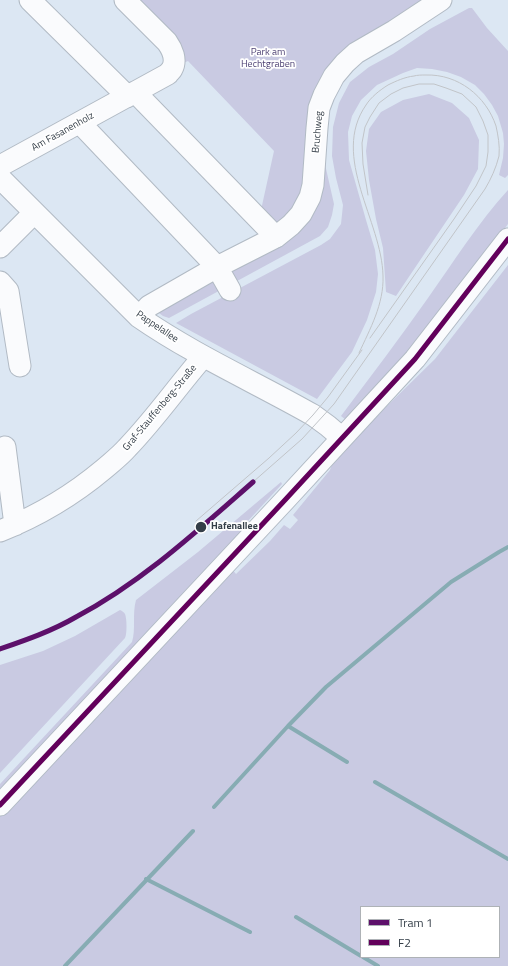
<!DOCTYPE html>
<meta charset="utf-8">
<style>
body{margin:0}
#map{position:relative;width:508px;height:966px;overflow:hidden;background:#dce7f3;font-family:"Titillium Web",sans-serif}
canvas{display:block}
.legend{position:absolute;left:360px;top:906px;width:140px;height:52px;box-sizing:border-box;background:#fff;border:1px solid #aeb2b6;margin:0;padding:5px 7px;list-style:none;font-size:12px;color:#343e48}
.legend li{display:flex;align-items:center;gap:8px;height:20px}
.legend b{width:20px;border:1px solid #aeb2b6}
</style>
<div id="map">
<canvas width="508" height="966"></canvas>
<ul class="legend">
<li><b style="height:5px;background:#5d106a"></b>Tram 1</li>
<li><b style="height:5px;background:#62005b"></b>F2</li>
</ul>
</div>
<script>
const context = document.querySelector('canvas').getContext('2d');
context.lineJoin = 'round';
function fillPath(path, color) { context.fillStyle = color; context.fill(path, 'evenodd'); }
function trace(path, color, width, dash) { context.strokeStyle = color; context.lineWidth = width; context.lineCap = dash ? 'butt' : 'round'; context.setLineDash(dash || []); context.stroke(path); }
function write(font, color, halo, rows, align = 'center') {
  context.font = font + ' "Titillium Web",sans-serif'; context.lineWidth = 3.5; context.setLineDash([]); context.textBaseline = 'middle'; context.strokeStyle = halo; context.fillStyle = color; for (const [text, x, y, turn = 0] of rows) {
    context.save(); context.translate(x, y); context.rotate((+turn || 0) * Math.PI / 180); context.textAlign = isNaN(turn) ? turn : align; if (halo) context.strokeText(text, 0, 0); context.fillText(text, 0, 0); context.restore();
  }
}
fillPath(new Path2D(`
 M139,0h282l-61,41 -16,14 -42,142 -24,30 -17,-17 13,-59 -86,-90 -7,3v-18l-5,-9z
 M469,8h3l15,20 21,23v124l-3,3 -6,-3 4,-17 1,-14 -1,-11 -5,-17 -6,-11 -8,-11 -9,-9 -14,-8 -14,-5 -15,-3 -15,-1 -14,5 -26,12 -16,15 -9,16 -4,16 1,28 17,60 9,30 3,24 -2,18 -9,28 -15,32 -35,47 -141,-76 15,-9 130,-69 9,-6 11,-15 2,-19 -7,-27 -4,-22 1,-29 6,-24 11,-21 19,-15 24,-13 37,-25z
 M429,94l23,9 17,15 10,22 -1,29 -14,26 -68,101 -10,-4 -3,-44 -7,-29 -7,-39 -3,-29 3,-22 12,-17 22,-12z
 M322,151l12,53 -2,11 -4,12 -8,9 -151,82 -6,-2 -4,-3 2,-7 122,-67z
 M508,190v34l-85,112 -77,84 -5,-4c29,-39 59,-78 87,-118 26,-37 50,-75 80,-108z
 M508,265v701h-508v-151l231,-247 5,6 34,-33 14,-16 6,4 8,-9 -5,-5 37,-45 4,-12 101,-99zM361,907h138v50h-138z
 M281,482l1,2 -34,37 3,3 -251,268v-8l132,-142c4,-13 0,-28 4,-42l62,-48z
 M120,610c2,1 4,2 5,4 2,5 2,20 0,24l-125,135v-108l43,-14 32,-15z`), '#c9cae2');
trace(new Path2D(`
 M288,726l59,36
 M375,782l133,77
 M214,807l74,-81 38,-39 125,-105 48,-30 9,-5
 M146,879l104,53
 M296,917l65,39
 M363,957l15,9
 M65,966l128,-135`), '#87acb3', 4);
const minor = new Path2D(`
 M30,0l92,91 5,6
 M135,92l141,145
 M80,123l137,144 13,23
 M0,166l168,-92c1,-2 3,-3 4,-5 5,-9 0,-20 -5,-27l-42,-42
 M0,178l139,139c55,38 116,65 174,98l15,11 14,12
 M0,247l34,-34
 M0,282l8,9 12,75
 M139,317l10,-11 68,-39 59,-30 15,-12 10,-11 9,-17 3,-12 4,-57 2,-20 5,-13 10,-19 11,-13 11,-10 38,-22 47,-31
 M5,447l10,78
 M0,531c38,-15 73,-36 104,-62 8,-7 16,-13 23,-21 28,-29 50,-61 76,-91
 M0,805l285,-305 130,-141 93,-120`);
trace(minor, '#b1bac4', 23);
trace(minor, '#fafbfd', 21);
trace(new Path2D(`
 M368,195l-5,-31 -1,-21 3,-16 5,-10 9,-14 12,-9 12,-6 16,-4h15l12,4 16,6 14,13 7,14 5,14v17l-2,14 -10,20 -22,33 -84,119
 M253,482l49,-43 32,-35 151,-215c6,-10 11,-21 14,-33 1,-10 -1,-21 -3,-30 -10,-30 -38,-52 -70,-51 -4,0 -9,0 -12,1 -9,1 -18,5 -26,9 -8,5 -17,12 -22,20 -36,52 16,116 17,171 1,28 -13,53 -24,77
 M196,521l73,-63 27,-25 17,-18 15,-18 34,-47`), '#c1c4c8', 1);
trace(new Path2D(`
 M0,805l285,-305 130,-141 93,-120`), '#62005b', 5);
trace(new Path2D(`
 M0,649c26,-9 52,-18 76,-32 66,-35 121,-86 177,-135`), '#5d106a', 5);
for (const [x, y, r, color] of [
 [201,527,6,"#343e48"]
]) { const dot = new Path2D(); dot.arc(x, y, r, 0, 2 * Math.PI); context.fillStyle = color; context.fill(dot); trace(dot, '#fff', 1.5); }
write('10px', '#4e4274', '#fff', [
 ["Park am",268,53],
 ["Hechtgraben",268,65]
]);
write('10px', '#343e48', '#fff', [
 ["Am Fasanenholz",63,132,-29],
 ["Bruchweg",318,132,-85],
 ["Pappelallee",157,327,34],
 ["Graf-Stauffenberg-Straße",160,408,-50]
]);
write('bold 10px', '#343e48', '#fff', [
 ["Hafenallee",211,527]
], 'left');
</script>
